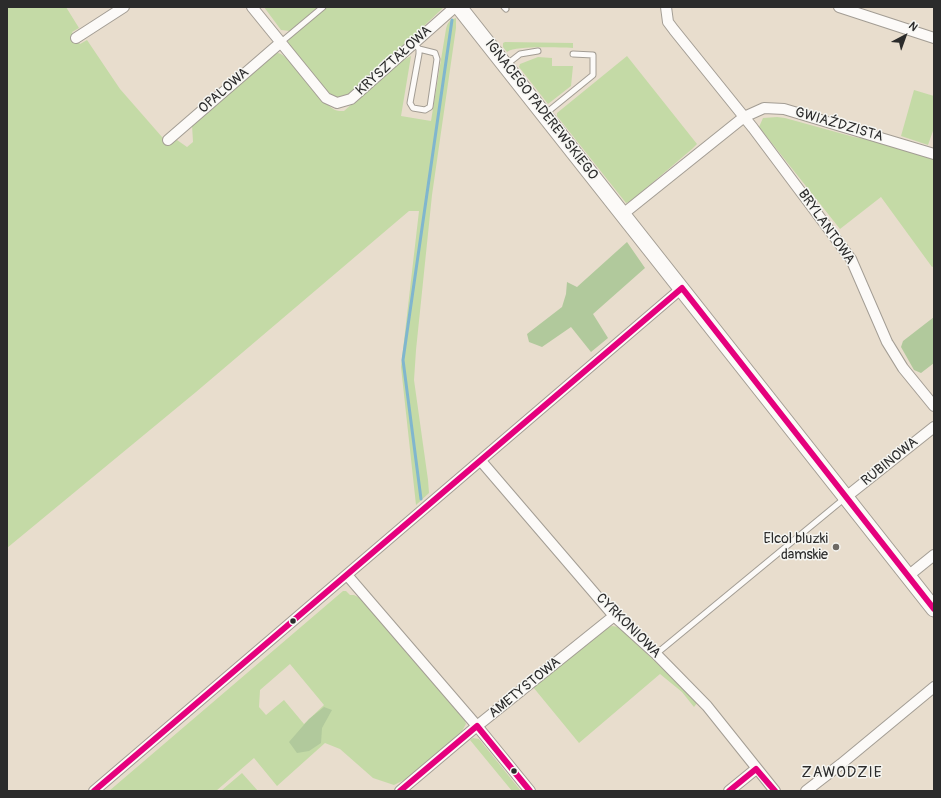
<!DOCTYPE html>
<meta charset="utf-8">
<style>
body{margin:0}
#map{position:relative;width:941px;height:798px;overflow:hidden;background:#e8ddcd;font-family:Pangolin,sans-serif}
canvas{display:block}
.frame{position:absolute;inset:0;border:8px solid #2b2b2b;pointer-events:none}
.north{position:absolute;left:885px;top:16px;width:40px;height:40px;-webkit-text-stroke:3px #f6f6f2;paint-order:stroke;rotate:41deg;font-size:11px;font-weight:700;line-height:16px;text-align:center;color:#2b2b2b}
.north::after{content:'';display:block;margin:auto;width:14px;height:18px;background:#2b2b2b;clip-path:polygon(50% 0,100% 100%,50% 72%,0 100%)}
</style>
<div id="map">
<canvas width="941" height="798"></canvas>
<div class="frame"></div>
<div class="north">N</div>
</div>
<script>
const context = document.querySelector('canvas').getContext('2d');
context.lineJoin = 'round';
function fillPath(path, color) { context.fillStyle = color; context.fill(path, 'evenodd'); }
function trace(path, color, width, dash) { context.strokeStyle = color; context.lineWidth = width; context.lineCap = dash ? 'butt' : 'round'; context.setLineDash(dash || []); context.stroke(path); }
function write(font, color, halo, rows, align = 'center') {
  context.font = font + ' Pangolin,sans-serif'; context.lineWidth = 3; context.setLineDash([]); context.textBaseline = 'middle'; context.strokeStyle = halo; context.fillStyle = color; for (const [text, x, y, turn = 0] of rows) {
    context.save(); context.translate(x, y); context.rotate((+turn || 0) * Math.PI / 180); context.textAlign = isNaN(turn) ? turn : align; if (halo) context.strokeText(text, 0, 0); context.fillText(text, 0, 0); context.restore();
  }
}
fillPath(new Path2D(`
 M7,7h59l13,21 -7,4 8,12 7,-4 33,49 49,56 8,-5 10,7 6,-5 -1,-17 77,-69c2,-1 6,-3 9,-3 12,1 41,49 57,57 2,1 6,1 9,1l54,-48 13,-7 -10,60 30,5 15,-92c2,-7 3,-9 10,-11v10l-24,167 -16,155 -2,30 14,100 1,13 -13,12 -15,-138 18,-156h-10l-213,181 -189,156z
 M264,7h55l-29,24 -9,-1z
 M326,7h118l-90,85c-8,5 -14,6 -24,5l-43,-54 4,-7z
 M505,42l68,1v5c-14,0 -56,-3 -66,4l-4,-5v-4z
 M627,56l70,88 -5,5 -61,52 -5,2 -69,-87v-3z
 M538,57l14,1v8h21l-2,20 -23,18 -29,-37 1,-3z
 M914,90l20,6v32l-6,17 -27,-9z
 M777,117l8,1 69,19 26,4 54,18v107l-2,1 -51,-70 -41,32 -81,-102 4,-9z
 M343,591h3l4,4h4l6,3 104,120 2,6 -4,7 -52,46 -16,8 -21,-7 -33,-29 -15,-6 -48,43 -23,-28 -38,33h-107zM290,664l34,41 -20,19 -20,-24 -18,15 -7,-8 1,-17z
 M612,626l7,1 6,6 39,37 25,22 8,11 -3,4 -12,-15 -22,-18 -81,69 -46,-56 74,-59z
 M473,738l6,1 42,52h-9l-42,-51z
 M242,773l16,18h-20l-1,-1 -2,1h-12l-1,-1z`), '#c4daa6');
fillPath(new Path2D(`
 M627,242l18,26 -52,46 15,24 -17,14 -20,-25 -29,20 -13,-5 -2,-8 35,-27 4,-13 1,-12 10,5z
 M934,317v46l-13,10 -7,-3 -13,-23 2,-6z
 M324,707l8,3 -10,18 -1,15 -12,8 -12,2 -8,-11 20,-23z`), '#b1c99c');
trace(new Path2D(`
 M421,499l-18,-139 49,-340`), '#80b6ce', 3);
const lane = new Path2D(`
 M504,7l2,2
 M280,43l43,-36
 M414,43l5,6v5l-9,49 3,5 12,2 5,-3 7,-48 -2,-6 -16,-4
 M506,65l14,-11 18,-3
 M545,114l48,-39v-20l-20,-1
 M656,654l189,-156`);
const street = new Path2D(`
 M252,7l74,91 11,5 14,-4 104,-92
 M666,7l2,15 6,8 79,98 98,131 36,83 16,26 31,38
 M839,7l95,31
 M76,38l48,-31
 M168,140l112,-97
 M623,214l121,-97 20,-9 20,1 150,45
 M481,461l133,155 42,38 51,52 68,85
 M846,497l88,-70
 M347,575l130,151 53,65
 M908,576l26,-21
 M94,791l588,-503
 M400,791l77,-65 137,-110
 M729,791l27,-22
 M806,791l35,-27 93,-77`);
const secondary = new Path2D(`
 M459,7l475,602`);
trace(lane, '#a39d94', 7);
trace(street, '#a39d94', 12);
trace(secondary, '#a39d94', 17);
trace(lane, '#fcfaf8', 5);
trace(street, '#fcfaf8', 10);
trace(secondary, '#fcfaf8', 15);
trace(new Path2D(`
 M94,791l588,-503 252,321
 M400,791l77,-65 53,65
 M729,791l27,-22 19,22`), '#e5007d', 6);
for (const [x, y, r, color] of [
 [836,547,4,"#6d6964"],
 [293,621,3.5,"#2b2b2b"],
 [514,771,3.5,"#2b2b2b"]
]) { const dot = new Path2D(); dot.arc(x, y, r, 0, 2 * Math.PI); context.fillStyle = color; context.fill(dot); trace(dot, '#f6f6f2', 1.5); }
write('14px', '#2b2b2b', '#f6f6f2', [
 ["KRYSZTAŁOWA",394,61,-42],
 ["OPALOWA",224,91,-41],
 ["IGNACEGO PADEREWSKIEGO",541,110,52],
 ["GWIAŹDZISTA",839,125,16],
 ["BRYLANTOWA",826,227,55],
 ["RUBINOWA",890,462,-39],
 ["CYRKONIOWA",628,626,45],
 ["AMETYSTOWA",525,688,-39]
]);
write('14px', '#2b2b2b', '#f6f6f2', [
 ["Elcol bluzki",828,539],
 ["damskie",828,555]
], 'right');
context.letterSpacing = '1px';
write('15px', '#2b2b2b', '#f6f6f2', [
 ["ZAWODZIE",842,773]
]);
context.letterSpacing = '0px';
</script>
